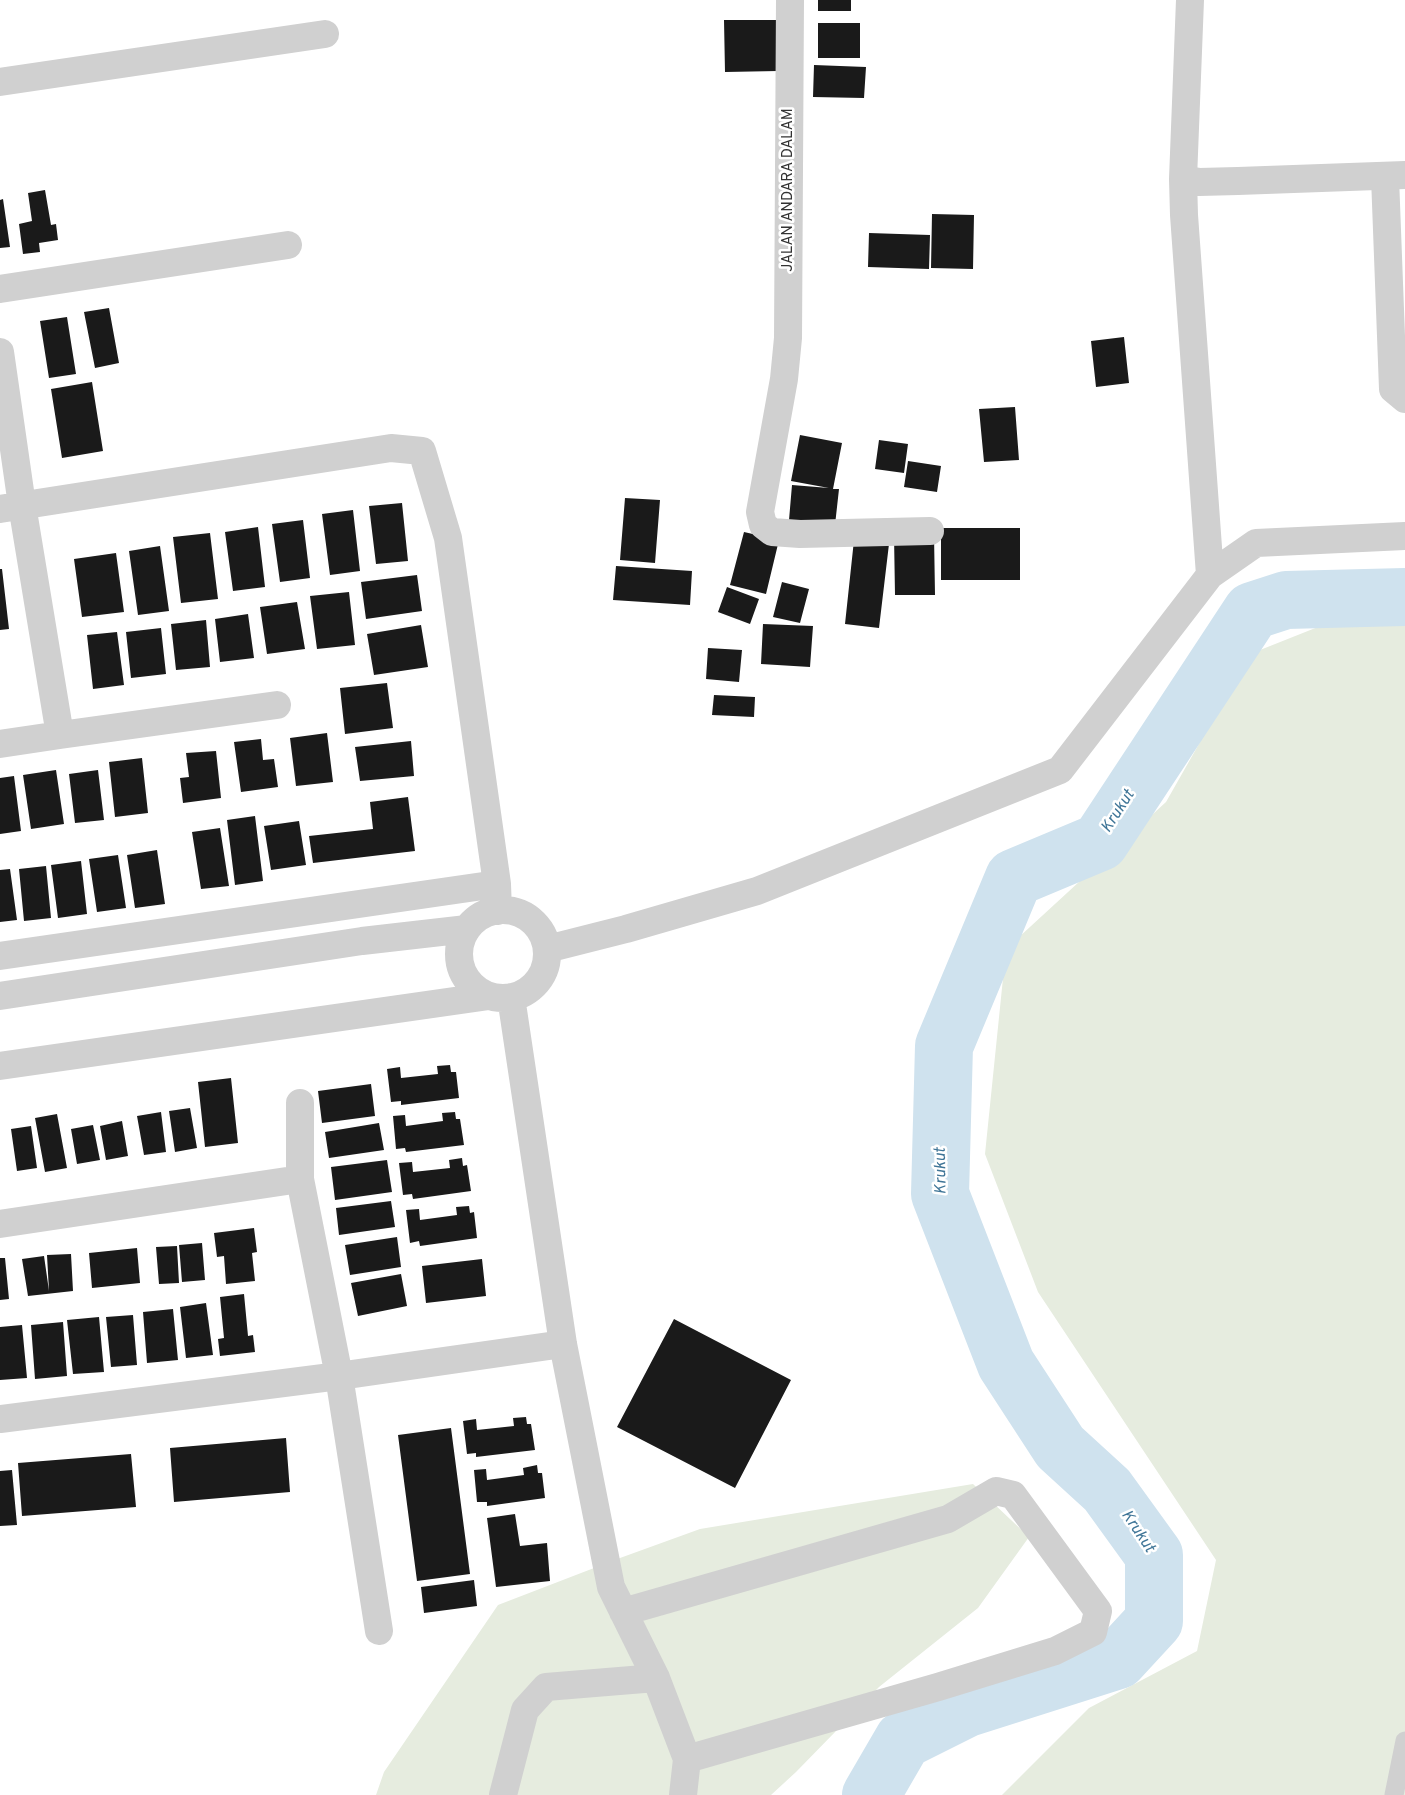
<!DOCTYPE html>
<style>
body{margin:0}
canvas{display:block;background:#fff}
</style>
<canvas width="1405" height="1795"></canvas>
<script>
const context = document.querySelector('canvas').getContext('2d');
context.lineJoin = 'round';
function fillPath(path, color) { context.fillStyle = color; context.fill(path, 'evenodd'); }
function trace(path, color, width, dash) { context.strokeStyle = color; context.lineWidth = width; context.lineCap = dash ? 'butt' : 'round'; context.setLineDash(dash || []); context.stroke(path); }
function write(font, color, halo, rows, align = 'center') {
  context.font = font + ' Overpass,sans-serif'; context.lineWidth = 5; context.setLineDash([]); context.textBaseline = 'middle'; context.strokeStyle = halo; context.fillStyle = color; for (const [text, x, y, turn = 0] of rows) {
    context.save(); context.translate(x, y); context.rotate((+turn || 0) * Math.PI / 180); context.textAlign = isNaN(turn) ? turn : align; if (halo) context.strokeText(text, 0, 0); context.fillText(text, 0, 0); context.restore();
  }
}
fillPath(new Path2D(`
 M1405,615v1180h-403l87,-87 108,-57 19,-91 -178,-268 -53,-138 21,-205 160,-147 84,-148 93,-37z
 M973,1484l56,53 -51,71 -99,79 -83,85 -25,23h-395l8,-23 114,-167 122,-47 80,-29z`), '#e6ecdf');
trace(new Path2D(`
 M871,1795l32,-55 64,-32 151,-48 36,-39v-66l-47,-65 -47,-43 -54,-83 -66,-170 4,-148 70,-168 86,-36 152,-231 34,-11 119,-3`), '#cfe2ee', 58);
fillPath(new Path2D(`
 M818,0h33v11h-33z
 M724,20h53l1,51 -53,1z
 M818,23h42v35h-42z
 M814,65l52,2 -2,31 -51,-1z
 M45,190l6,35 5,-1 2,16 -19,3 1,9 -17,2 -4,-30 13,-3 -4,-28z
 M3,199l7,48 -10,1v-48z
 M932,214l42,1 -1,54 -42,-1z
 M869,233l61,2 -1,34 -61,-2z
 M109,308l10,55 -24,5 -11,-56z
 M67,317l9,57 -27,4 -9,-57z
 M1124,337l5,46 -33,4 -5,-46z
 M92,382l11,69 -41,7 -11,-69z
 M1015,407l4,53 -35,2 -5,-53z
 M800,435l42,8 -9,46h6l-4,36 -46,-5 3,-35 37,3 -38,-7z
 M879,440l29,4 -4,29 -29,-4z
 M908,461l33,5 -4,26 -33,-5z
 M625,498l35,2 -5,63 -35,-3z
 M402,503l6,58 -32,3 -7,-58z
 M353,510l7,61 -30,4 -8,-61z
 M303,520l7,58 -30,4 -8,-58z
 M258,527l7,60 -32,4 -8,-59z
 M941,528h79v52h-79z
 M744,532l35,8 -13,54 -36,-9z
 M210,533l8,66 -37,4 -8,-66z
 M934,534l1,61h-40l-1,-60z
 M854,540l35,4 -10,84 -34,-4z
 M160,546l9,65 -31,4 -9,-64z
 M116,553l8,59 -42,5 -8,-58z
 M616,566l76,5 -2,34 -77,-5z
 M0,569h2l7,60 -9,1z
 M417,575l5,36 -56,8 -5,-37z
 M782,582l27,7 -9,34 -27,-6z
 M727,587l32,12 -9,25 -32,-12z
 M349,592l6,53 -38,4 -7,-53z
 M297,602l8,47 -38,5 -7,-47z
 M248,614l6,44 -34,4 -5,-43z
 M206,620l4,47 -34,3 -5,-46z
 M763,624l50,2 -3,41 -49,-3z
 M421,625l7,42 -54,8 -7,-41z
 M161,628l5,46 -35,4 -5,-46z
 M117,632l7,53 -31,4 -6,-54z
 M708,648l34,2 -3,32 -33,-3z
 M387,683l6,45 -48,6 -5,-46z
 M714,695l41,2 -1,20 -42,-2z
 M327,733l6,49 -37,4 -6,-48z
 M261,739l2,21 11,-1 4,28 -37,5 -7,-50z
 M411,741l3,35 -54,5 -5,-34z
 M216,751l5,47 -38,5 -3,-25 9,-1 -3,-24z
 M142,758l6,55 -33,4 -6,-55z
 M56,770l8,54 -33,5 -8,-54z
 M98,770l6,50 -29,3 -6,-49z
 M14,776l7,55 -21,3v-56z
 M408,797l7,54 -102,12 -4,-27 64,-7 -3,-27z
 M255,816l8,65 -28,4 -8,-65z
 M299,821l7,44 -35,5 -7,-44z
 M220,828l9,58 -28,3 -9,-57z
 M157,850l8,54 -30,4 -8,-53z
 M118,855l8,53 -29,4 -8,-53z
 M81,861l6,53 -29,4 -7,-53z
 M46,866l5,52 -27,3 -5,-52z
 M10,869l7,51 -17,2v-52z
 M450,1065l1,7h5l3,26 -58,7v-4l-10,1 -4,-33 13,-2 1,11 37,-4 -1,-8z
 M231,1078l7,65 -33,4 -7,-65z
 M371,1084l4,32 -53,7 -4,-32z
 M190,1108l7,40 -22,4 -6,-41z
 M161,1112l5,40 -22,3 -7,-39z
 M455,1112l1,7h4l4,26 -58,7 -1,-4 -9,1 -3,-33 12,-1 1,11 37,-5 -1,-8z
 M57,1114l10,54 -22,4 -10,-54z
 M122,1121l6,35 -22,4 -6,-34z
 M379,1123l5,27 -55,8 -4,-26z
 M93,1125l7,35 -23,4 -6,-35z
 M31,1126l6,42 -20,3 -6,-42z
 M462,1158l1,8 4,-1 4,26 -58,8 -1,-5 -9,1 -4,-32 13,-1 1,10 37,-4 -1,-8z
 M387,1160l5,32 -57,8 -4,-33z
 M391,1201l4,26 -56,8 -3,-27z
 M469,1206l1,7 4,-1 3,26 -57,8 -1,-5 -9,2 -4,-33 13,-1 1,11 37,-5 -1,-8z
 M254,1228l3,24 -5,1 3,28 -29,3 -2,-28 -7,1 -3,-24z
 M397,1237l4,30 -51,8 -5,-30z
 M202,1243l3,37 -23,2 -3,-37z
 M177,1246l2,37 -20,1 -3,-37z
 M137,1248l3,35 -48,5 -3,-35z
 M71,1254l2,37 -45,5 -6,-37 22,-3 5,35 -2,-36z
 M0,1258h5l4,41 -9,1z
 M482,1259l4,37 -60,7 -4,-37z
 M401,1274l6,32 -49,10 -7,-33z
 M244,1294l4,42 5,-1 2,17 -35,4 -2,-17 6,-1 -4,-41z
 M206,1303l7,52 -27,3 -6,-51z
 M173,1309l5,51 -31,3 -4,-51z
 M133,1315l4,50 -26,2 -5,-50z
 M99,1317l5,55 -31,2 -6,-54z
 M674,1319l117,61 -56,108 -118,-61z
 M63,1322l4,54 -32,3 -4,-54z
 M22,1325l5,53 -27,2v-53z
 M526,1417l1,7h4l4,26 -59,7v-4l-9,1 -4,-33 13,-2 1,11 37,-4 -1,-8z
 M451,1428l19,146 -53,7 -19,-146z
 M286,1438l4,54 -116,10 -4,-54z
 M131,1454l5,53 -114,9 -4,-53z
 M537,1465l1,8h4l3,25 -58,8v-4h-10l-3,-32 12,-1 1,11 37,-5 -1,-7z
 M12,1470l5,55 -17,1v-55z
 M515,1514l5,32 27,-3 3,38 -54,6 -9,-69z
 M474,1580l3,26 -53,7 -3,-26z`), '#1a1a1a');
trace(new Path2D(`
 M1394,1795l11,-54`), '#d0d0d0', 19);
trace(new Path2D(`
 M790,0l-2,338 -4,41 -24,133 3,13 9,7 28,2 130,-3
 M0,82l325,-48
 M1385,177l8,212 12,10
 M1183,179l7,-179
 M0,289l288,-44
 M0,352l22,153 38,230 -60,9
 M0,509l391,-61 31,3 26,87 49,346 1,27
 M1210,575l-26,-360 -1,-36 16,3 39,-1 167,-6
 M60,735l217,-30
 M459 954a44 44 0 1 1 88 0a44 44 0 1 1-88 0Z
 M547,949l79,-20 131,-38 303,-121 150,-195 46,-32 149,-7
 M0,956l497,-72
 M0,996l362,-55 105,-12
 M511,997l52,347 48,243 45,91 31,81 -4,36
 M0,1066l489,-70
 M300,1103v76l39,197 40,255
 M0,1224l300,-45
 M0,1419l339,-43 224,-32
 M623,1612l325,-93 48,-28 17,4 85,116 -5,21 -38,19 -117,36 -251,72
 M503,1795l22,-85 21,-23 110,-9`), '#d0d0d0', 28);
write('15px', '#333', '#fff', [
 ["JALAN ANDARA DALAM",789,190,-90]
]);
write('italic 16px', '#3f7597', '#fff', [
 ["Krukut",1119,812,-57],
 ["Krukut",942,1171,-91],
 ["Krukut",1137,1532,56]
]);
</script>
